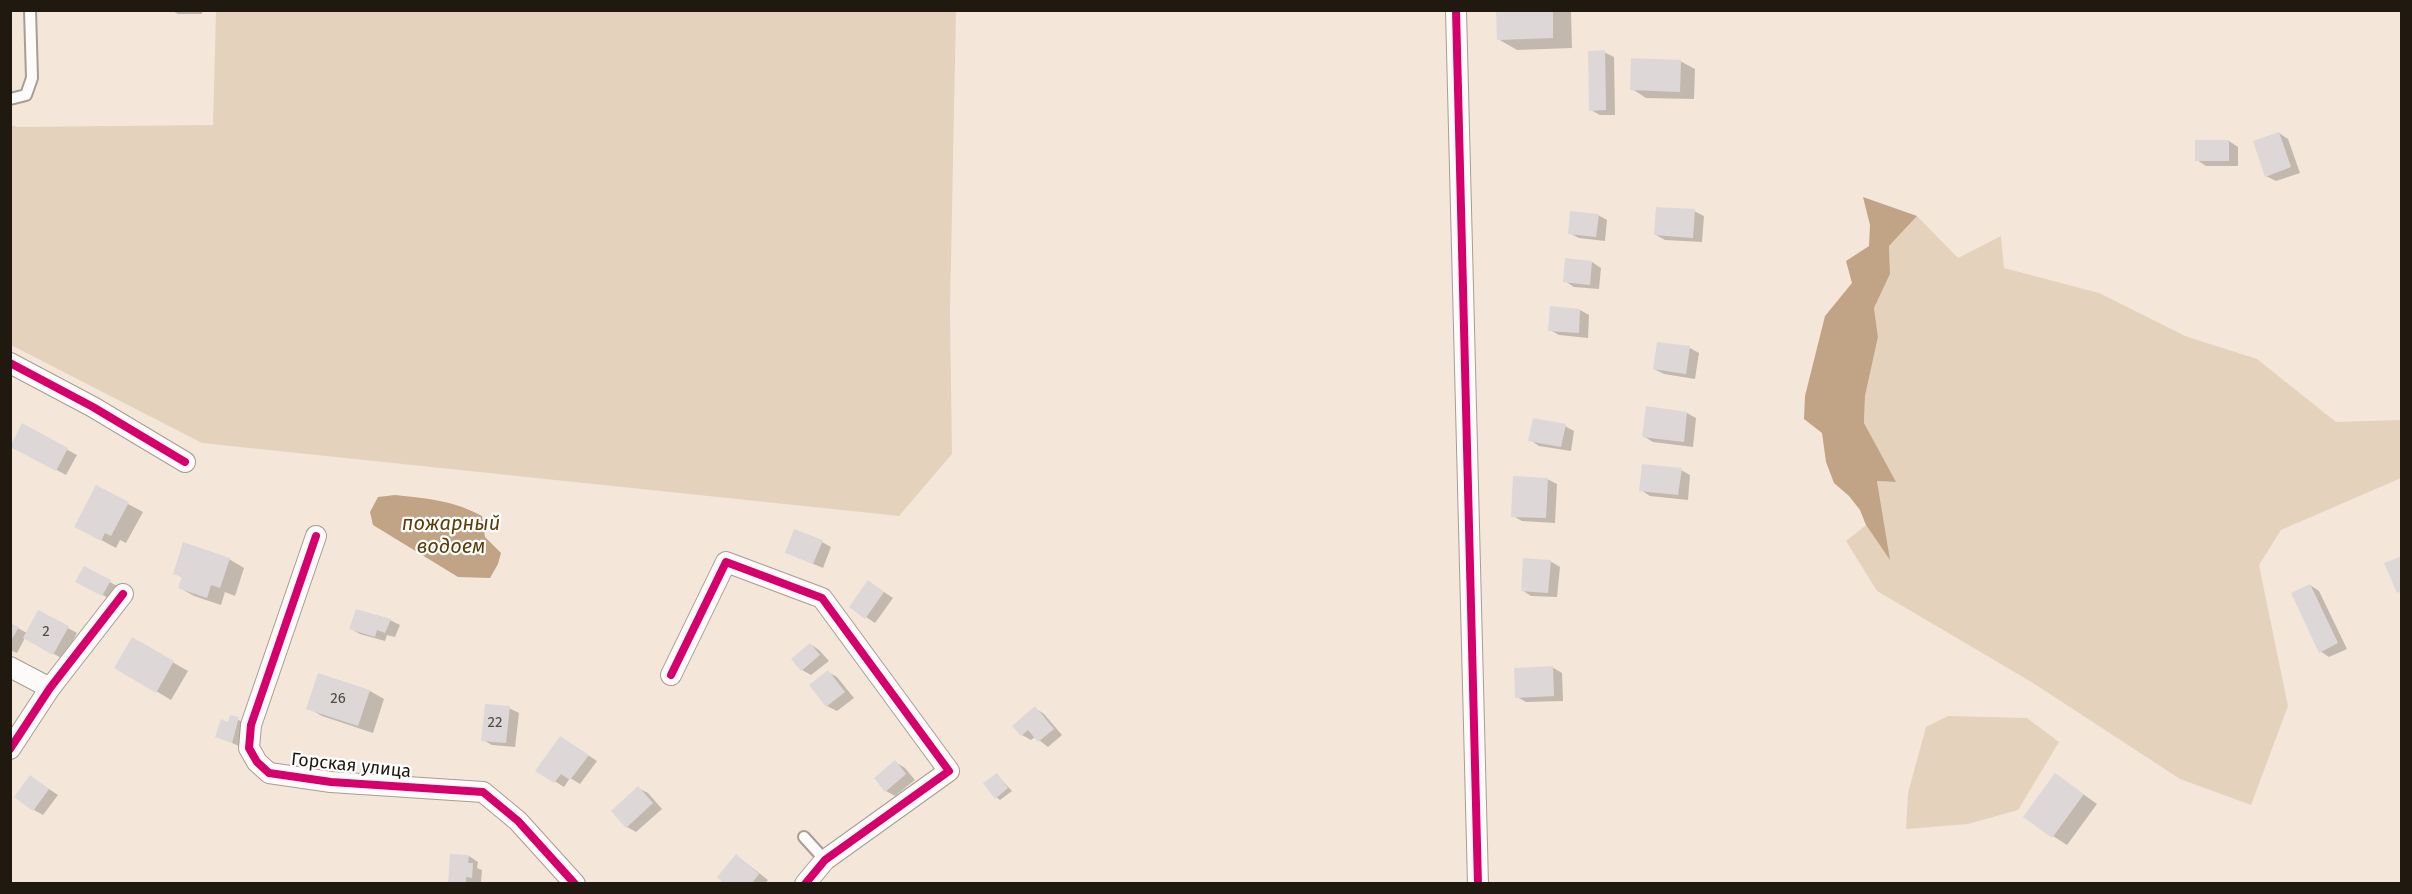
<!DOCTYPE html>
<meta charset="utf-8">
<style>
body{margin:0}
#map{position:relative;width:2412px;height:894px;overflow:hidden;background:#f4e7da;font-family:"Fira Sans",sans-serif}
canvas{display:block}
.frame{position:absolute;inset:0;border:12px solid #201910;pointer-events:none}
</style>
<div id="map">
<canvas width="2412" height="894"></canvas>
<div class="frame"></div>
</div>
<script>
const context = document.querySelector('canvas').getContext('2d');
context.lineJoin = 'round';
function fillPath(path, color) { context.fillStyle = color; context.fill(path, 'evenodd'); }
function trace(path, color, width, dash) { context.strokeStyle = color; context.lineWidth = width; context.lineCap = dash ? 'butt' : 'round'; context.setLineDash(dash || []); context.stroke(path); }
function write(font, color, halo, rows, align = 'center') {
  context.font = font + ' "Fira Sans",sans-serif'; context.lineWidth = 4.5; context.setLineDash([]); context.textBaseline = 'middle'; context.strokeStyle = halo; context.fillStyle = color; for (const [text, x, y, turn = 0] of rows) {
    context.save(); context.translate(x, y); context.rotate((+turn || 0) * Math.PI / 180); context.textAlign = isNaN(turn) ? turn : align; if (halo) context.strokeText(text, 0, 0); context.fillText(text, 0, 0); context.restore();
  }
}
fillPath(new Path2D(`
 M216,11h740l-6,300 2,143 -53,62 -697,-73 -191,-98v-220l7,2 195,-2z
 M1917,216l41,42 43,-22 3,32 95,25 86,43 72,23 79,63 65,-2v58l-120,52 -22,35 29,141 -37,99 -71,-26 -147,-96 -156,-92 -31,-50 20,-16 23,33 -12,-77 18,1 -31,-59 1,-27 13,-59 -4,-29 16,-34 -1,-28z
 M1948,716l79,2 32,24 -41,68 -50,14 -62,5 2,-36 18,-66z`), '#e5d2bd');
fillPath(new Path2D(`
 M1863,197l54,19 -28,30 1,28 -16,34 4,29 -13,59 -1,27 32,59 -19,-1 13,79 -24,-35 -6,-15 -11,-14 -15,-13 -8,-21 -4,-29 -18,-14 1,-23 20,-80 27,-33 -6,-22 23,-15 1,-21z
 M395,495c31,3 60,6 87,21l3,21 16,16 -3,11 -8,14 -32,-1 -85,-52 -3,-13 8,-15z`), '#c0a485');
fillPath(new Path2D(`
 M171,10h31v4h-24z
 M1497,10h74l1,38 -55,2 -19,-11z
 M1604,52l10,5 1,58h-15l-9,-5z
 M1680,61l15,8 -1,30 -48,-1 -14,-9z
 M2279,133l9,6 12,34 -24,8 -10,-5z
 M2229,141l9,6v19h-32l-9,-6z
 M1694,211l10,5 -2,26 -37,-2 -9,-5z
 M1598,215l9,5 -2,21 -26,-3 -10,-5z
 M1567,260l25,2 9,6 -2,21 -25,-2 -9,-6z
 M1551,308l29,2 9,5 -1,23 -29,-3 -9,-5z
 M1690,348l9,5 -4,26 -31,-5 -10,-5z
 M1687,413l9,5 -3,29 -40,-5 -10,-6z
 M23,426l54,29 -11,20 -54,-29z
 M1565,426l9,5 -3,20 -32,-5 -9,-6z
 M1681,470l9,5 -2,25 -38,-4 -9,-6z
 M1547,479l10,5 -2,39 -33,-2 -9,-5z
 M96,487l47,25 -17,31 -6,-3 -4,8 -26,-14z
 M822,542l9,5 -8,21 -36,-15z
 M229,559l15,9 -9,28 -10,-4 -4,13 -27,-9 -14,-8 3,-10 -9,-5z
 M1550,561l10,6 -3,30 -26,-1 -9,-6z
 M84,568l35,19 -7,13 -35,-19z
 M2310,585l9,6 28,58 -18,8 -9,-6z
 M878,588l15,10 -18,25 -9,-6z
 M39,612l38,21 -14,26 -38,-21 -8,15 -7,-3v-26l17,9z
 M390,620l10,5 -5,12 -8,-2 -2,6 -25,-7 -9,-5z
 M132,639l56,32 -17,29 -55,-33z
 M810,644l9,6 10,11 -18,14 -9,-5z
 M1552,667l10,6 1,28 -37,1 -9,-5z
 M828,672l9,5 17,21 -17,13 -10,-5z
 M370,691l14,8 -11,34 -51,-17 -14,-8z
 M509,708l10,5 -4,34 -23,-2 -9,-5z
 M1035,708l9,6 18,21 -14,12 -13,-10 -4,3 -9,-5z
 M231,717l17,7 -7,23 -24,-11 12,-12z
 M569,743l28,18 -17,23 -10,-6 -6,9 -27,-17z
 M895,762l10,6 10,12 -20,16 -9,-5z
 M997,775l15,16 -12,9 -4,-3z
 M2056,775l41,29 -30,41 -14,-9z
 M40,783l18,12 -15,20 -9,-5z
 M638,788l10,5 14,16 -26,23 -9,-5z
 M469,856l9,6 -1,6 5,2 -1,12 -31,1z
 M737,856l31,24 -3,4h-39z`), '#0003');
fillPath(new Path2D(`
 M1496,10h57v28l-56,2z
 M1605,50l1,60 -17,1 -1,-60z
 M1631,58l50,2 -1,32 -50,-2z
 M2279,132l12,35 -26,10 -12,-36z
 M2195,140h34v21h-34z
 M1656,207l39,2 -2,29 -39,-3z
 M1570,211l29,3 -3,23 -28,-3z
 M1565,258l27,3 -2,24 -27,-3z
 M1550,306l30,3 -1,24 -31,-2z
 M1657,342l33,4 -4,28 -33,-5z
 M1646,406l41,6 -3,30 -42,-5z
 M1533,418l33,6 -5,23 -33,-6z
 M22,423l46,25 -12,23 -46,-24z
 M1642,464l40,4 -4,27 -39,-4z
 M1513,476l35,2 -2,40 -35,-1z
 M96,485l33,17 -18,34 -6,-3 -4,8 -27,-14z
 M794,529l29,11 -10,24 -28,-11z
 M183,542l47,16 -10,30 -9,-3 -4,13 -29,-10 4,-11 -9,-3z
 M2402,556v35l-5,2 -13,-30z
 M1523,558l28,2 -3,33 -27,-2z
 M84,566l27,14 -9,16 -27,-14z
 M868,580l16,12 -19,27 -16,-12z
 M2310,584l28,59 -19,10 -28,-60z
 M356,609l35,10 -6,14 -8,-3 -2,7 -26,-8z
 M38,610l31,16 -16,29 -30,-17z
 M10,623l9,4 -9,15z
 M132,637l42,24 -18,32 -42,-25z
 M810,643l10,12 -19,16 -10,-12z
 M1553,666l1,30 -39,2 -1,-30z
 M828,670l17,22 -19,15 -17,-22z
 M318,673l52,17 -12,36 -52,-17z
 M485,704l25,2 -4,37 -25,-2z
 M1035,706l19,23 -16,13 -10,-12 -7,6 -9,-10z
 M230,715l9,2 -7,26 -17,-6 6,-18 7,3z
 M560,736l29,19 -19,25 -9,-6 -7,9 -19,-12z
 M895,760l11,14 -21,18 -11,-14z
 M997,773l11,15 -13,11 -12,-16z
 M2055,773l29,21 -32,44 -29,-21z
 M30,775l19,14 -16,22 -19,-14z
 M638,786l15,17 -27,25 -15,-17z
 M450,854l19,1 -1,8h5l-1,15 -6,-1v7h-18z
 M736,854l23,20 -8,10h-27l-7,-7z`), '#ddd8d7');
const service = new Path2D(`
 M10,99l16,-4 6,-17 -2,-68
 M804,837l21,23`);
const minor = new Path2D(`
 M1456,10l22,874
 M10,363l83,44 92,55
 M316,536l-65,189 -2,23 8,14 12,11 62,9 152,10 35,29 57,63
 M10,667l40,21
 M671,675l55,-113 96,36 127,173 -124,89 -20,24
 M10,749l40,-61 73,-94`);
trace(service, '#a79d93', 14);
trace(minor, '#a79d93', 22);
trace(service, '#fdfbf9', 10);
trace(minor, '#fdfbf9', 20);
trace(new Path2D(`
 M1456,10l22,874
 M10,363l83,44 92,55
 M316,536l-65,189 -2,23 8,14 12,11 62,9 152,10 35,29 57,63
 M671,675l55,-113 96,36 127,173 -124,89 -20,24
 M10,749l40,-61 73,-94`), '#d6006c', 8);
write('15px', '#4f4942', null, [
 ["2",46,632],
 ["26",338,699],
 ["22",495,723]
]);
write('18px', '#201910', '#fff', [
 ["Горская улица",351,766,6]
]);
write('italic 20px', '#5d3b06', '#fff', [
 ["пожарный",451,524],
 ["водоем",451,547]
]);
</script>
